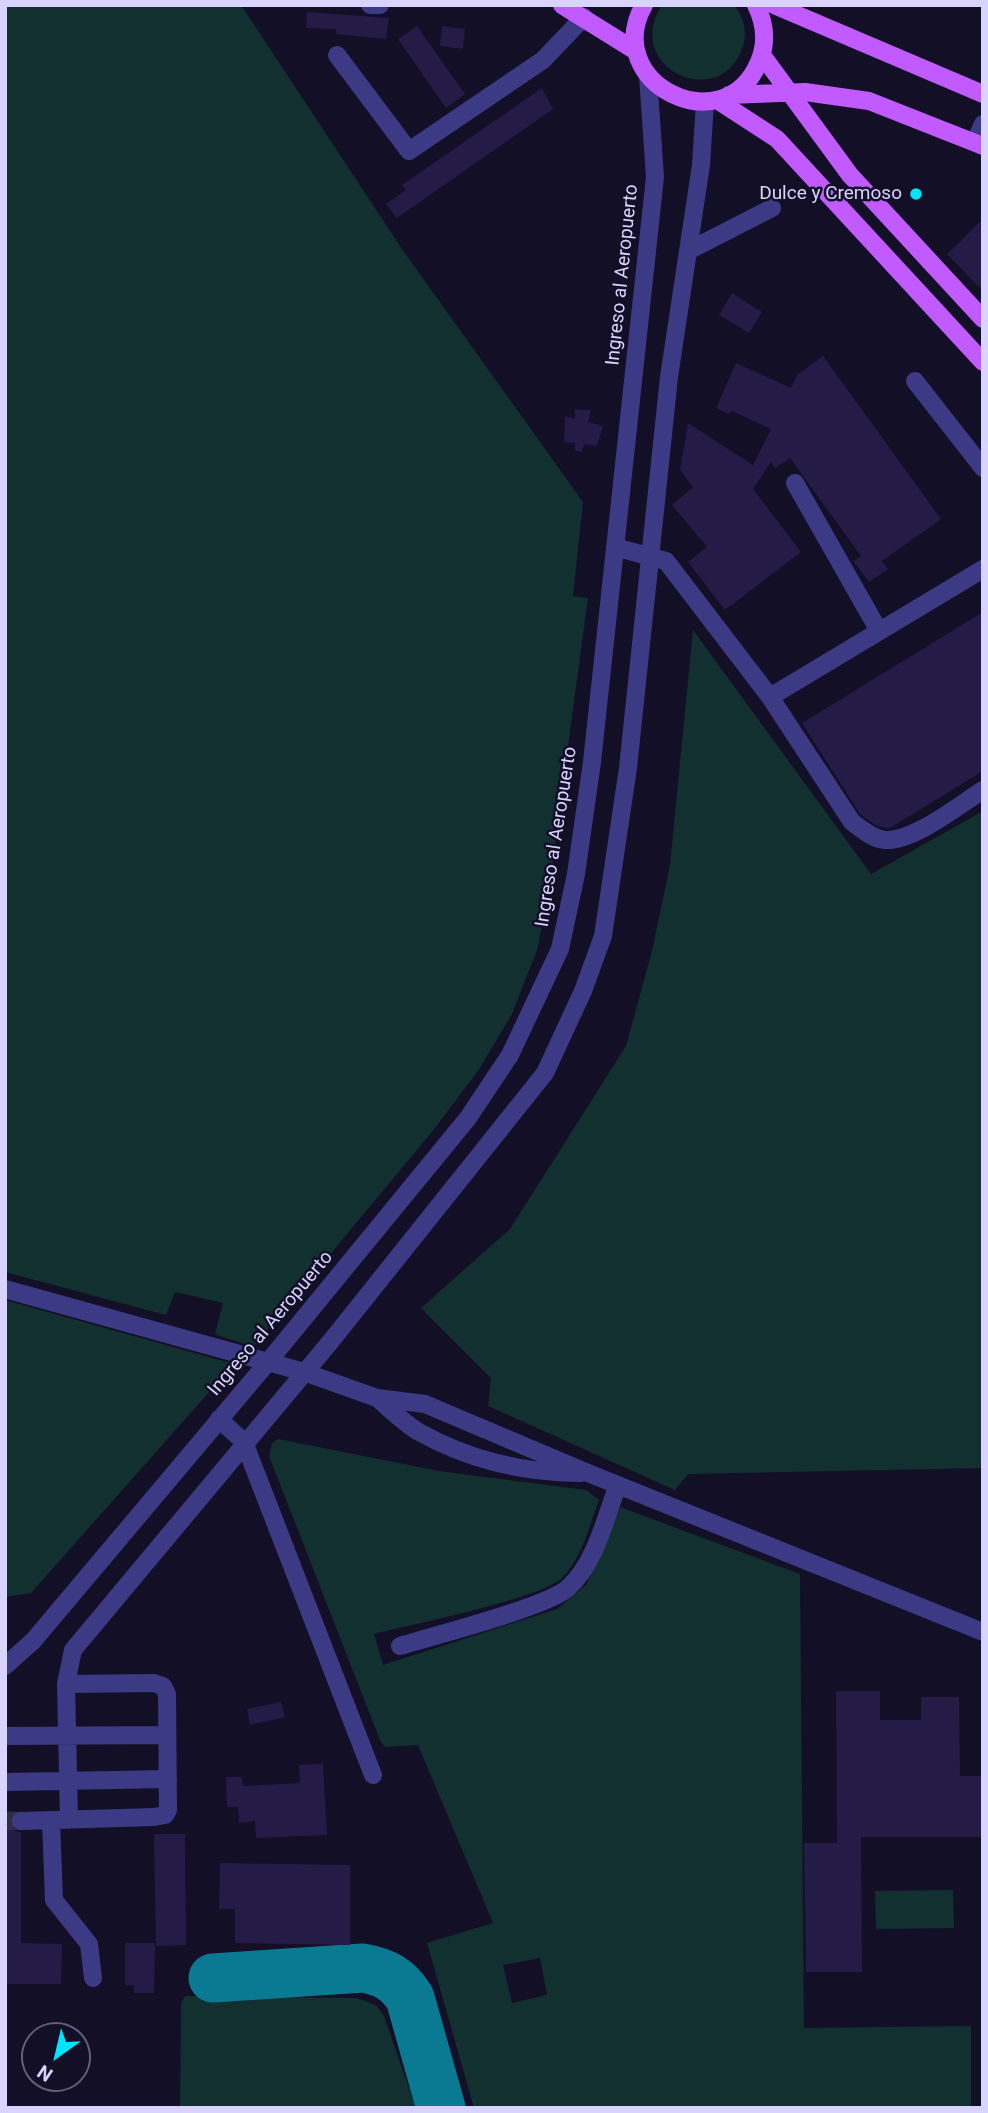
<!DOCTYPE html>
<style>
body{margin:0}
#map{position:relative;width:988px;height:2113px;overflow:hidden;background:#130f26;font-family:Roboto,sans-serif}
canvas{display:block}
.frame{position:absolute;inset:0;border:7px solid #d9d4ff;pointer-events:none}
.north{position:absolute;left:21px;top:2022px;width:70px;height:70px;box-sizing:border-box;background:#130f26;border:2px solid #625e7d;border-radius:50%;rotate:214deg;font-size:19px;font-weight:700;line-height:28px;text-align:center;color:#d9d4ff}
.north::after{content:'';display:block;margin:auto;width:24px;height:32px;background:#00e5ff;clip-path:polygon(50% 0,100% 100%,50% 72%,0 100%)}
</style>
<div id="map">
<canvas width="988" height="2113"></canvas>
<div class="frame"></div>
<div class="north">N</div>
</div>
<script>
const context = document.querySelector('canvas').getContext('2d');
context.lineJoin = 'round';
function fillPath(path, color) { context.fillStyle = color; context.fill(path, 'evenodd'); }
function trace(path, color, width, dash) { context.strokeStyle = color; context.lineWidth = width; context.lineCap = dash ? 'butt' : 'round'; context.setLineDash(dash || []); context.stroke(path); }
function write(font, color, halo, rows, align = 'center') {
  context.font = font + ' Roboto,sans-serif'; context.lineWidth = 5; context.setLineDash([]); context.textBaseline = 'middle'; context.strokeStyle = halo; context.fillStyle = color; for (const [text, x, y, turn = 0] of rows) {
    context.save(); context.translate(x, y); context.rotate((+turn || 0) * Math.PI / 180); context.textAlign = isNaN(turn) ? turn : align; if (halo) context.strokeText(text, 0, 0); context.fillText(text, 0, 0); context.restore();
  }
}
fillPath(new Path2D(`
 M5,5h236l161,244 181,253 -10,94 15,2 -41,304 -10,48 -25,64 -34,57 -47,62 -178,214 -38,-13 8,-31 -48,-11 -9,23 -161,-43z
 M662,5h72c9,11 14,27 9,41 -21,68 -122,22 -81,-41z
 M693,630l178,244 112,-63v657l-295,6 -13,16 -187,-84 3,-28 -70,-70 89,-79 116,-183 26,-95 18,-86z
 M5,1300l229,64 -203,229 -26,4z
 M278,1439l161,32 147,19 13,10c-10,26 -16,56 -36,77 -19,21 -154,48 -189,57l9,31 174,-56 29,-24 34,-78 180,67 4,454 167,-2v82h-497l-47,-165 66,-20 -75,-178 -33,2 -5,-7 -111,-284 3,-13zM540,1958l7,37 -35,8 -9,-38z
 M953,1890l1,38 -78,1 -1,-38z
 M185,1996l172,2 19,7 8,11 32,92h-236l1,-104z`), '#12302f');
trace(new Path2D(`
 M213,1978l150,-10c22,4 35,11 47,30l31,110`), '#0a7a92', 49);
fillPath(new Path2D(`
 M307,12l82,6 -3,21 -50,-5v-5l-30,-1z
 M417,26l48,68 -19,14 -48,-69z
 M442,26l23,3 -2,20 -23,-3z
 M542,88l11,21 -156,109 -11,-14 20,-14 -4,-5z
 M983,219v72l-36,-37z
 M732,293l30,19 -13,21 -30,-18z
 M823,356l118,163 -59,42 6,8 -19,13 -16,-21 8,-5 -71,-98 -15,10 -4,-6 -18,27 48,63 -76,58 -37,-48 19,-15 -35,-42 21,-18 -13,-17 8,-47 65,42 18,-36 -39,-18 -3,3 -13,-6 20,-45 55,25 6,-13z
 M575,409l16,1 -3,12 15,4 -6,20 -13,-2 -2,8 -7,-1v-8l-11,-1 1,-26 10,3z
 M983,612v159l-93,57 -13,-2 -17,-12 -58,-91z
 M836,1691h44v29h41v-23h38l1,79h23v61h-122l1,135h-56l-2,-129h33z
 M281,1702l4,15 -35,8 -3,-16z
 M323,1764l4,71 -71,3 -1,-17 -16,2 -1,-16h-11l-1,-30h16l1,9 57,-3 -1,-18z
 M5,1811h11l-6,11 5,9 6,1v111l41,1 -1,40h-56z
 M154,1834h31l1,111 -30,1z
 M220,1863l130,2v80l-115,-2v-34h-16z
 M125,1943h30l-1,50h-20v-8h-9z`), '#241b47');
trace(new Path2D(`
 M5,1821h16`), '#312d47', 18, [18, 9]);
trace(new Path2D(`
 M370,5h10
 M337,55l72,96 134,-91 41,-43
 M975,142l8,-18
 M688,251l84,-43
 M915,381l68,87
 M795,483l84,148
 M615,547l51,14 104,136 82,125c9,7 21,17 33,18 28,2 74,-35 98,-50
 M770,697l213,-128
 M5,1289l299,83 73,26 48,6 163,69 395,159
 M377,1398c13,11 27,25 42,34 50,28 106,41 162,41
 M219,1419l25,23 129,333
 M400,1646c32,-10 151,-40 169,-59 27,-25 36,-69 49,-102
 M5,1666l28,-25 235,-279 200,-244 42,-63 50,-106 16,-75 16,-112 63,-585 -7,-101
 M5,1736l162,-1
 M5,1782l163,-3
 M69,1820l-3,-136 7,-34 258,-309 214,-268 38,-82 20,-55 25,-168 41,-391 32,-212 4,-63
 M21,1821l133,-4 11,-2 3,-5 -1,-116 -4,-8 -9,-3 -88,1
 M51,1821l3,79 35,44 4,34`), '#3d3a85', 18);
trace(new Path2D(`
 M562,5l74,46
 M644,5c-44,78 80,140 115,57 8,-19 6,-39 -3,-57
 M774,5l209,89
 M762,55l88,120 133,144
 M729,95l76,-3 64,9 114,45
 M717,100l60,39 206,223`), '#c25bff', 18);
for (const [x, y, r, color] of [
 [916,194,7,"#00e5ff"]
]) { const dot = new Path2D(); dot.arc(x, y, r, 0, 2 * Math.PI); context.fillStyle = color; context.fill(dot); trace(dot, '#130f26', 2.5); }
write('19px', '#d9d4ff', '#130f26', [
 ["Dulce y Cremoso",902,194]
], 'right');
write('19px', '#d9d4ff', '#130f26', [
 ["Ingreso al Aeropuerto",623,275,-84],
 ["Ingreso al Aeropuerto",557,837,-81],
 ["Ingreso al Aeropuerto",271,1324,-50]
]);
</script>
